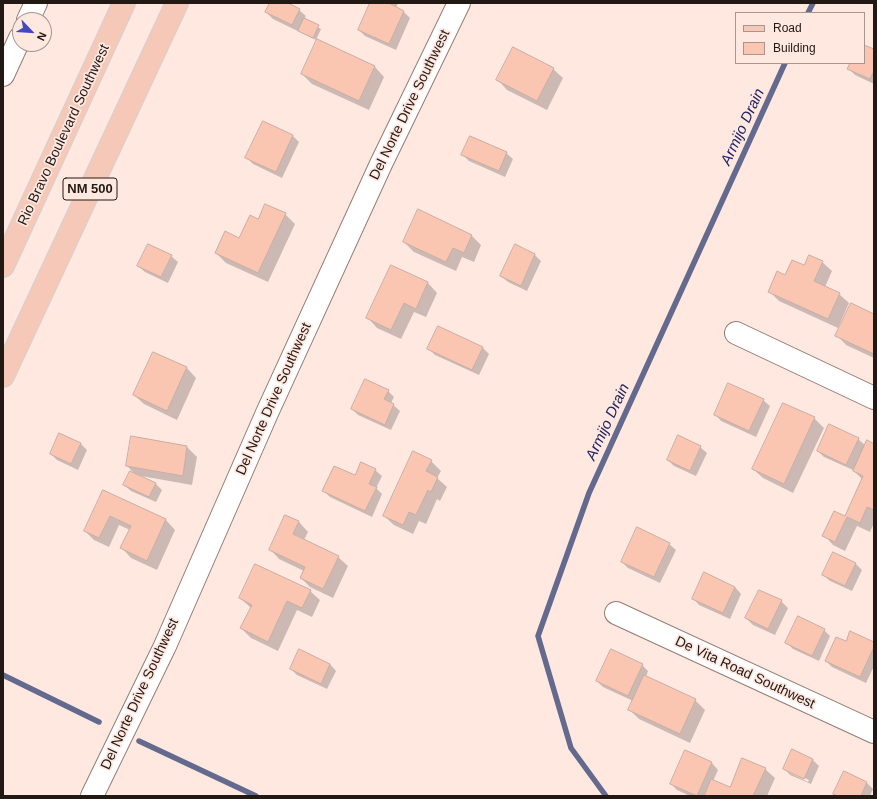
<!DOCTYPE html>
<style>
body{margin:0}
#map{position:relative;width:877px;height:799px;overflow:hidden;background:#ffe8e0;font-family:Helvetica,sans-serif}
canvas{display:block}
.frame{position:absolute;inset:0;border:4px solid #221814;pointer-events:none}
.legend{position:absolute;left:735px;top:12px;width:130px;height:52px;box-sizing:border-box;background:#ffe8e0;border:1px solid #a7958e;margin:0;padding:5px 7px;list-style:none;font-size:12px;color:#221814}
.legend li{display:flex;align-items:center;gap:8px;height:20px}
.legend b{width:20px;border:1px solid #a7958e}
.north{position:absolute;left:12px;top:12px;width:40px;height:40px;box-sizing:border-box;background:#ffe8e0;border:1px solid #a7958e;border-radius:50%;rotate:115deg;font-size:11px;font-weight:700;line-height:16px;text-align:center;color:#221814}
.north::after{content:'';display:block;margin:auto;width:14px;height:18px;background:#4349bd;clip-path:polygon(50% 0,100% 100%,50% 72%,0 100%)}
</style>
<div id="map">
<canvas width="877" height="799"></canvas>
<div class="frame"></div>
<ul class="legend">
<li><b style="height:5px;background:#f5c8b7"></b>Road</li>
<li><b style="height:11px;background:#fbc6b1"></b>Building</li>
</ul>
<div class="north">N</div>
</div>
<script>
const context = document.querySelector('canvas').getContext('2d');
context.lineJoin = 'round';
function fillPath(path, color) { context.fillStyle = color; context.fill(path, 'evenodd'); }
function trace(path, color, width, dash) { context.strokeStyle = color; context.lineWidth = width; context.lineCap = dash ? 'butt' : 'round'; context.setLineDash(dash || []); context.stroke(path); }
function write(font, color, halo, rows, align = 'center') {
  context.font = font + ' Helvetica,sans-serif'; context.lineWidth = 3.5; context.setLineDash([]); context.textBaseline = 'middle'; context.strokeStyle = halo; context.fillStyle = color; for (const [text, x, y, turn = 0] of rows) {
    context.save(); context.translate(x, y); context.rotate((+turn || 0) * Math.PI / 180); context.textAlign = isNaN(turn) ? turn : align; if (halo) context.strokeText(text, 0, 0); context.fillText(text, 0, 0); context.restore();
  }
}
fillPath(new Path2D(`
 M271,3h14l14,7 7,6 -2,3 17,10 -5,11 59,27 9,10 -15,33 -57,-26 -10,-10 16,-33 -45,-22 -7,-7z
 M371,3h27l-2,5 8,4 6,6 -14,32 -31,-14 -6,-6z
 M864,46l10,4v34l-19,-9 -6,-6 2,-6h13z
 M553,69l10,9 -16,32 -40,-20 -9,-10z
 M293,136l6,6 -17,36 -29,-14 -6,-6z
 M506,153l7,6 -8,18 -36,-16 -6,-6z
 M419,211l53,25 9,9 -7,17 -12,-5 -6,14 -42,-19 -10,-10z
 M285,214l10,10 -27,58 -42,-19 -10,-10 24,-14 19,-19z
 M516,245l19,10 6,6 -14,30 -19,-9 -7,-6z
 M171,256l7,6 -10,21 -23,-11 -7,-6z
 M822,262l10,9 -7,16 14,7 10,9 -11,25 -59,-27 -10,-10 16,-15 19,-9z
 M392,266l36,17 9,10 -11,24 -12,-5 -13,27 -24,-11 -9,-10z
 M874,315v43l-28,-13 -9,-10z
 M483,348l6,6 -10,21 -44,-20 -6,-6z
 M154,353l33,15 9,10 -19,42 -33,-16 -10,-9z
 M388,391l6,6 -3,6 9,8 -9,19 -33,-15 -6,-6z
 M763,400l7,6 -14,31 -35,-16 -6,-7z
 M814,418l10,10 -31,65 -30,-15 -10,-9z
 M60,434l21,10 6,6 -9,20 -21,-10 -6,-6z
 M132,437l55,10 10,10 -5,28 -51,-9 14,7 7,7 -6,12 -25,-11 -7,-6 11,-11 -8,-8z
 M858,439l8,7 8,-1v78l-4,9 -13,-6 -12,25 -12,-6 -9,-10 21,-18 18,-37 -10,-10 -29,-13 -6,-6z
 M700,447l7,6 -11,23 -22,-10 -6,-6z
 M431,461l10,10 -4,7 10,9 -7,14 -3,-2 -11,25 -7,-3 -6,13 -19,-9 -10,-9z
 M375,470l7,6 -6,12 6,6 -10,23 -42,-20 -6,-6z
 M103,491l63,29 9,10 -18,40 -26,-12 -9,-10 8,-18 -11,-5 -10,22 -15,-7 -9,-9z
 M286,516l13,6 9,10 -4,8 34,17 10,9 -15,32 -23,-11 -9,-9 3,-7 -25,-12 -9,-10z
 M669,544l7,6 -16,33 -32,-15 -6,-6z
 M855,563l7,7 -10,21 -22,-10 -7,-6z
 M735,587l6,7 -11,25 -31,-14 -6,-7z
 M310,591l10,9 -8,17 -15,-7 -19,41 -27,-13 -10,-10 10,-20 -11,-10z
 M781,601l7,7 -13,27 -22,-10 -7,-7z
 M824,630l6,6 -11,25 -26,-12 -6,-6z
 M846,642l28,1v23l-8,17 -34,-16 -6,-6z
 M330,664l6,7 -9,18 -30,-14 -6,-6z
 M642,665l6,6 -2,6 49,23 10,10 -15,33 -51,-24 -10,-10 4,-8 -30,-14 -6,-6z
 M793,750l20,10 6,6 -8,18 -21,-9 -6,-7zM790,771l19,9 -1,2 -18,-9z
 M686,751l26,12 6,7 -5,11 17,7 35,-19 10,9 -8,18h-77l-13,-6 -6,-6z
 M844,773l23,10 6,6 -3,7h-33l-2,-2z`), '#0003');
trace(new Path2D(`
 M808,13l5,-10
 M3,675l96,47
 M139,741l117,55
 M606,796l-35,-48 -33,-112 51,-143 196,-430`), '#64698e', 5.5);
const building = new Path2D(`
 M270,3h18l12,6 -8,16 -27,-13z
 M370,3h19l15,8 -15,33 -31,-14z
 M304,18l15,7 -6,13 -15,-7z
 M317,39l58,27 -16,35 -58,-27z
 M864,45l10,4v22l-4,8 -23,-10 3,-6h14z
 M513,47l41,21 -17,33 -41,-21z
 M263,121l30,14 -17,37 -31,-14z
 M470,136l37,16 -8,19 -38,-16z
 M265,204l21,9 -28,60 -43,-20 10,-22 14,7 11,-23 8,4z
 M418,209l54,26 -8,18 -11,-5 -7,14 -43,-20z
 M148,244l24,11 -11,22 -24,-11z
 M515,244l20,10 -14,32 -21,-10z
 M809,255l14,6 -9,20 26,12 -12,26 -60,-27 9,-21 8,4 7,-15 12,5z
 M391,265l37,17 -12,27 -12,-6 -13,27 -25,-12z
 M851,303l23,11v40l-39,-18z
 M438,326l45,21 -11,23 -45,-21z
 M153,352l34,15 -20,44 -34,-16z
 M365,379l24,11 -5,9 10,5 -9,21 -34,-16z
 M728,383l36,16 -15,32 -35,-16z
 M783,403l32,14 -31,67 -32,-15z
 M829,424l30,14 -13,27 -29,-14z
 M59,433l22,10 -10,21 -21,-10z
 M678,435l23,11 -11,25 -23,-11z
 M131,436l56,10 -4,30 -57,-10z
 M867,440l7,4v66l-7,-3 -7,16 -13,-6 -12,25 -13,-6 12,-25 11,5 18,-40 -10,-5z
 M413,451l19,9 -6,11 12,6 -7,15 -3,-2 -12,25 -7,-3 -6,13 -20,-9z
 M361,462l15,7 -7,15 8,3 -12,24 -43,-20 12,-25 21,9z
 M130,471l26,12 -7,14 -26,-12z
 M103,490l63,29 -19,42 -27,-13 11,-22 -21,-10 -11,22 -15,-7z
 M285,515l14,6 -6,13 46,22 -16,33 -23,-11 5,-11 -36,-17z
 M637,527l33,16 -16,34 -33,-15z
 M833,552l23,11 -11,23 -23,-11z
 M255,564l56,26 -9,18 -15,-7 -19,41 -28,-14 12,-23 -13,-7z
 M704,572l31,15 -12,26 -31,-14z
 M759,590l23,10 -14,29 -23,-11z
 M798,616l27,13 -13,27 -27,-13z
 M850,631l24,11v5l-14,30 -35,-16 11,-24 10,4z
 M299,649l31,15 -9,20 -31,-15z
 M611,649l32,15 -15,32 -32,-15z
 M644,675l52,24 -16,35 -52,-24z
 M792,749l21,10 -9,20 -21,-10z
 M685,750l27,12 -15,34 -27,-12z
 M742,758l24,10 -13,28h-49l7,-17 19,8z
 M844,771l23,11 -6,14h-23l-5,-2z`);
fillPath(building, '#fbc6b1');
trace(building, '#c8ada3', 1);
const minor = new Path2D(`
 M28,20l8,-17
 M3,75l17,-37
 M736,333l138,65
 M616,613l258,119
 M92,796l73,-150 102,-233 114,-249 78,-161`);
const major = new Path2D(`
 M3,266l121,-263
 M3,376l174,-373`);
trace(minor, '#957c72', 24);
trace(major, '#d3d1d0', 24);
trace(minor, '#fff', 22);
trace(major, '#f5c8b7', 22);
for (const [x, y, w] of [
 [90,189,54]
]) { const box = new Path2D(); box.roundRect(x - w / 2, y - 11, w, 22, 3); context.fillStyle = '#ffe8e0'; context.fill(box); trace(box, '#221814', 1); }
write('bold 13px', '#221814', null, [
 ["NM 500",90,189]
]);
write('14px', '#221814', '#ffe8e0', [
 ["Del Norte Drive Southwest",410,105,-64],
 ["Rio Bravo Boulevard Southwest",64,135,-65],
 ["Del Norte Drive Southwest",274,399,-66],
 ["De Vita Road Southwest",745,673,25],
 ["Del Norte Drive Southwest",140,694,-65]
]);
write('italic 15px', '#1f2365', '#ffe8e0', [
 ["Armijo Drain",743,127,-65],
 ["Armijo Drain",608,422,-65]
]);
</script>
